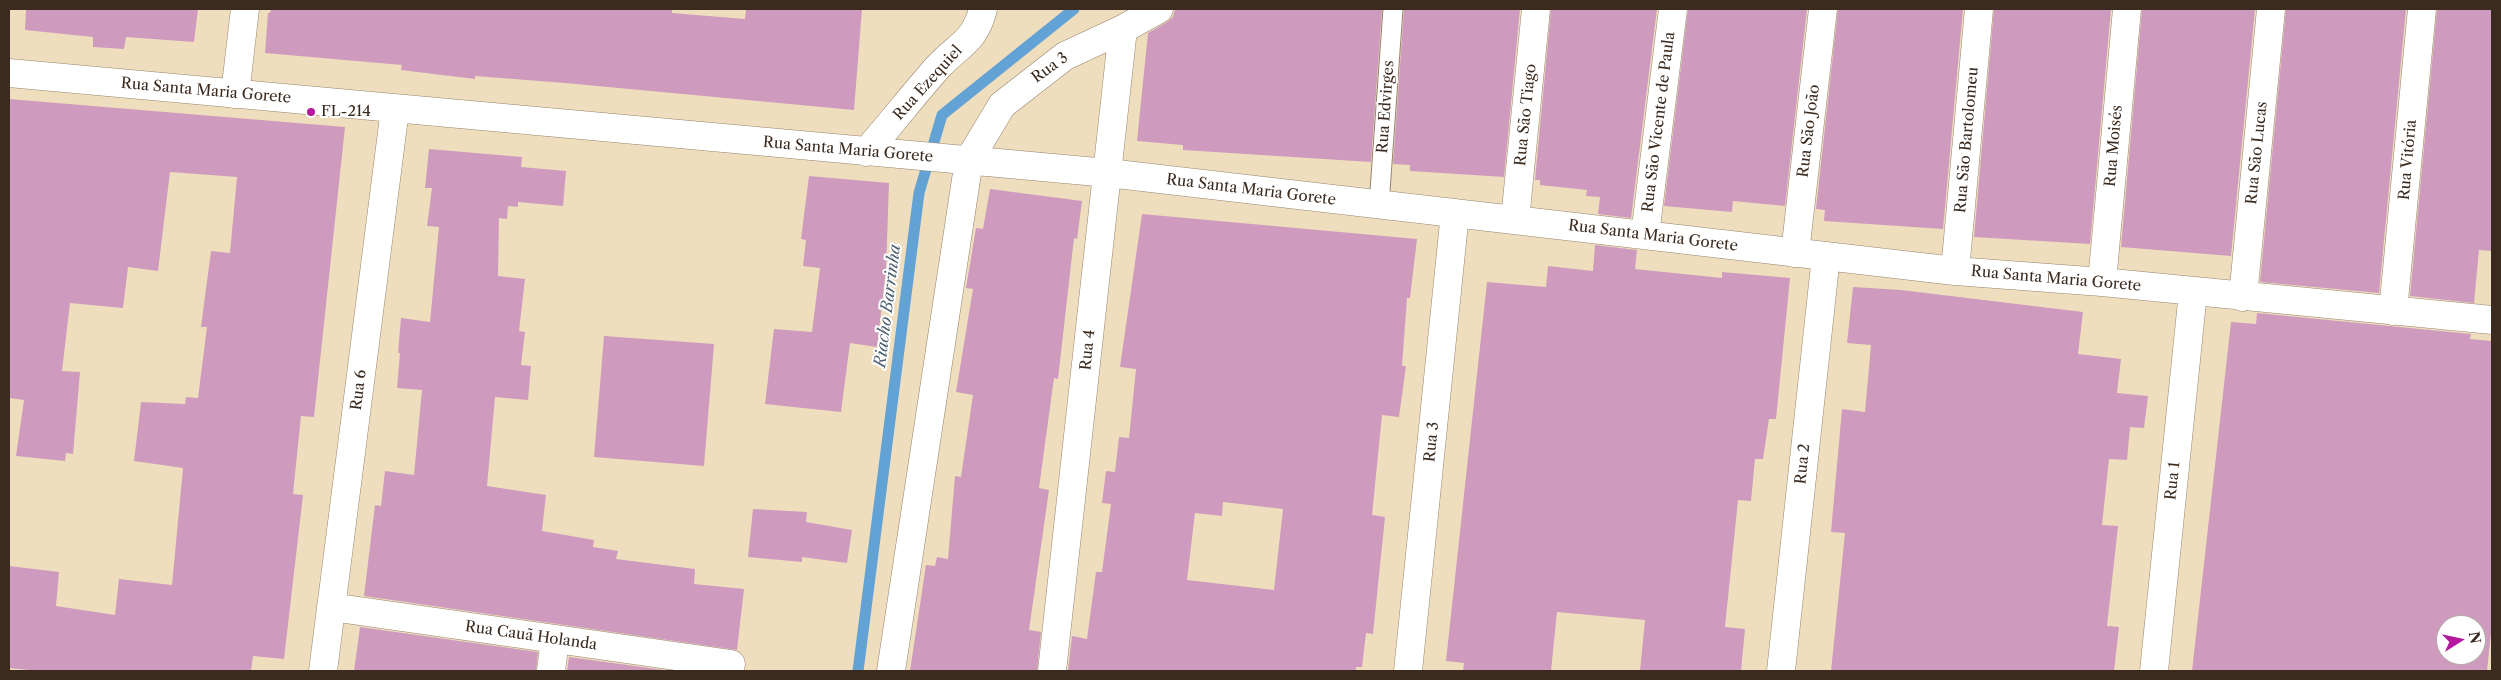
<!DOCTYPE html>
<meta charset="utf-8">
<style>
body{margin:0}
#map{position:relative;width:2501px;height:680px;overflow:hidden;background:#efdebd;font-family:"Libre Caslon Text",serif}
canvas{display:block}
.frame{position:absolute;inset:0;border:10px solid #3b2a1e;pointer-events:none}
.north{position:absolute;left:2436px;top:615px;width:50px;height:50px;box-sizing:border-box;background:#fff;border:1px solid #b1aaa5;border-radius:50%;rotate:80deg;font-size:14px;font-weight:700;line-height:20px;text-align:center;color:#3b2a1e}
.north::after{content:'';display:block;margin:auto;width:18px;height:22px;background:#b5179e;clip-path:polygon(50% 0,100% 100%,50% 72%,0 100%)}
</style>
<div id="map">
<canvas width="2501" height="680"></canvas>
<div class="frame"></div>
<div class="north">N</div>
</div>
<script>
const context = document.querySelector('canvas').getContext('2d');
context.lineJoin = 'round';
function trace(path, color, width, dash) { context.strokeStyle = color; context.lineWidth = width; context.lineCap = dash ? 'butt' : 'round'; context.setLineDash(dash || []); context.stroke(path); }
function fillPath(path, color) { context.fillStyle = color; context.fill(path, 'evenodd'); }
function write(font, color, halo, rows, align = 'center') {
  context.font = font + ' "Libre Caslon Text",serif'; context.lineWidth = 4; context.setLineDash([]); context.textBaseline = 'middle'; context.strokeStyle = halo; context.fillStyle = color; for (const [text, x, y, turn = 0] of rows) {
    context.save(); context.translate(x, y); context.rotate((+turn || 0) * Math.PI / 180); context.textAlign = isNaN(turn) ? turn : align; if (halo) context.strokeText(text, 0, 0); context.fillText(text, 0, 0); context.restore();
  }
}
trace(new Path2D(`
 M858,671l61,-478 23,-78 132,-106`), '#63a2d5', 11);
fillPath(new Path2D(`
 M26,9h172l-4,33 -68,-5 -2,12 -31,-2v-10l-68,-7z
 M271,9h401v4l73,6 1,-10h116l-8,101 -289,-27 -90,-7v3l-74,-9 1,-5 -137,-12 3,-40h2z
 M1175,9h207l-11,153 -188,-12v-5l-46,-4 11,-108 19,-11 6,-5z
 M1404,9h116l-16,168 -94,-6v-6l-17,-1z
 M1551,9h106l-26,209 -33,-4 2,-17 -14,-1 1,-6 -47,-5v-5h-5z
 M1688,9h119l-22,197 -52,-5 -1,11 -68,-6z
 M1838,9h125l-20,220 -119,-8 1,-11 -9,-1z
 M1994,9h117l-21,235 -116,-7z
 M2142,9h113l-24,247 -110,-9z
 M2286,9h120l-27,284 -119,-11z
 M2437,9h55v242l-13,-1 -5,53 -64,-7z
 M9,99l336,28 -31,290 -13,-1 -8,78 10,1 -19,164 -31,-3 -2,15h-213l-29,-3v-102l50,6 -3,34 59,9 4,-36 53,6 11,-117 -49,-7 7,-59 44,2 1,-7 12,1 9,-71h-6l10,-76 19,2 7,-76 -67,-5 -12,99 -30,-4 -5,41 -53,-5 -8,68 18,1 -7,82 -7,-1 -1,8 -49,-5 8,-56 -15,-2z
 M429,149l93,8 -1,10 45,4 -3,35 -45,-4v5l-10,-1 -1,13 -8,-1 -1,58 27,3 -6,52 6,1 -4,33 10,1 -3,34 -33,-3 -8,89 59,9 -4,36 52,9 -1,7 25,4 -2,8 79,10 -1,15 50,5 -7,61 -373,-54 11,-91 6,1 4,-35 29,4 8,-85 -25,-2 3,-35h-2l3,-35 29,4 9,-95 -12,-1 5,-38h-7z
 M809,176l80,7 -3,87 -9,77 -27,-4 -9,69 -76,-8 9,-75 38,3 8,-64 -17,-2 3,-26 -5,-1z
 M990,189l92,12 -5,38 -3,-1 -16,141 -4,-1 -15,110 10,2 -20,140 12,2 -4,39h-127l16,-106 9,1 2,-9 11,2 7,-83 6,1 12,-82 -17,-3 17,-103 -7,-1 10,-60 7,1z
 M1142,214l275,25 -7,59h-3l-5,68h4l-7,51 -17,-2 -10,100 13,2 -12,117 -7,-1 -4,34h-6v4h-288l4,-35 15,3 9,-67h6l9,-68 -9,-1 4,-32 9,1 4,-35 10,1 7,-69 -16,-2zM1223,502l60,7 -9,81 -87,-10 8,-67 27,3z
 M1595,245l42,5 -2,19 87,9v-6l68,6 -14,141h-7l-6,40h-8l-4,42 -13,-1 -13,127 20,2 -4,42h-101l5,-51 -88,-8 -6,59h-88l1,-8 -18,-2 41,-379 59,5 2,-21 45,5z
 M1853,287l48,3 182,22 -5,42 43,5 -4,34 31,3 -4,32 -14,-1 -3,33 -18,-1 -7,66 16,1 -11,100 12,1 -5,44h-283l14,-138 -14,-1 11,-123 23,3 6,-67 -24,-2z
 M2257,313l214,21 -1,5 22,2v282l-5,48h-295l39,-349 25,2zM2446,625h30v30h-30z
 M604,336l110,8 -10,122 -110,-9z
 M753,509l54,3 -1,10 46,8 -5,33 -45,-6v5l-54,-5z
 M360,627l178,25 -2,19h-182z
 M569,657l102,14h-104z`), '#ce9bbe');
const lane = new Path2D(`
 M1379,205l14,-196`);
const street = new Path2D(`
 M9,73l1099,100 847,98 147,11 390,38
 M235,94l10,-85
 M866,152c24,-27 47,-57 71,-84 21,-23 38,-26 46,-59
 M1515,220l21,-211
 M1645,235l28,-226
 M1795,253l28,-244
 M1955,271l24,-262
 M2102,282l25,-273
 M2243,297l28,-288
 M2393,311l29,-302
 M331,607l400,57
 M323,671l72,-562
 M551,671l4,-32
 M891,671l78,-511 33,-55 63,-49 58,-27 36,-20
 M1052,671l71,-642
 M1408,671l47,-458
 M1781,671l45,-415
 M2154,671l39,-379`);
trace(lane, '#95846e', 21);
trace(street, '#95846e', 29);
trace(lane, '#fff', 19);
trace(street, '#fff', 28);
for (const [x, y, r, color] of [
 [311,112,5,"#b5179e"]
]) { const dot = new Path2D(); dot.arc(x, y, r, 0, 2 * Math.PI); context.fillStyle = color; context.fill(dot); trace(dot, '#fff', 2); }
write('15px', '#3b2a1e', '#fff', [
 ["Rua 3",1050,68,-36],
 ["Rua Ezequiel",928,83,-48],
 ["Rua Santa Maria Gorete",206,91,5],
 ["Rua Edvirges",1386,107,-86],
 ["Rua São Tiago",1526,115,-84],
 ["Rua São Vicente de Paula",1659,122,-83],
 ["Rua São João",1809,131,-83],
 ["Rua São Bartolomeu",1967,140,-85],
 ["Rua Moisés",2114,146,-85],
 ["Rua Santa Maria Gorete",848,150,5],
 ["Rua São Lucas",2257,153,-84],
 ["Rua Vitória",2408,160,-85],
 ["Rua Santa Maria Gorete",1251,190,7],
 ["Rua Santa Maria Gorete",1653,236,7],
 ["Rua Santa Maria Gorete",2056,279,5],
 ["Rua 4",1088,350,-84],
 ["Rua 6",359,390,-83],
 ["Rua 3",1432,442,-84],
 ["Rua 2",1803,464,-84],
 ["Rua 1",2173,481,-84],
 ["Rua Cauã Holanda",531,636,8]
]);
write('15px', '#3b2a1e', '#fff', [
 ["FL-214",321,112]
], 'left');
write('italic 16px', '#4d6070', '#fff', [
 ["Riacho Barrinha",888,306,-83]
]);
</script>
